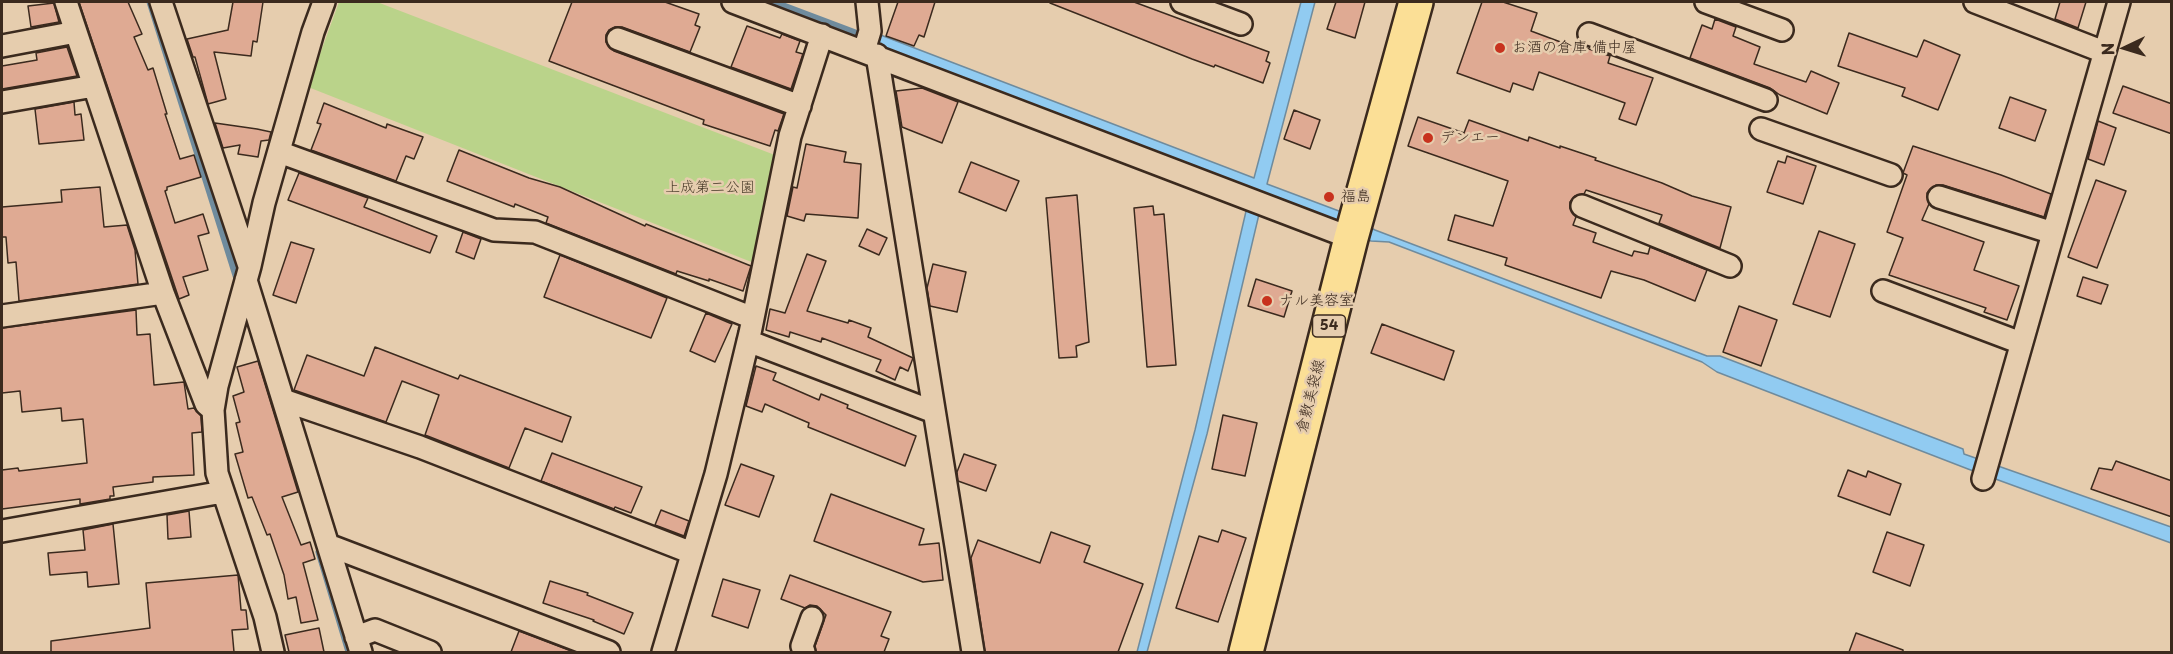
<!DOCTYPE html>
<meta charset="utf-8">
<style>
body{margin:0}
#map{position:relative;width:2173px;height:654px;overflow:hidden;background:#e6cdae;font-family:"Playpen Sans",sans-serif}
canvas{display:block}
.frame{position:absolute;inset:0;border:3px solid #3b2a1e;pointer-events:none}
.north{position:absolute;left:2095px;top:18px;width:60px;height:60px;-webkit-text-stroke:4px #e6cdae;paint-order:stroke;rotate:266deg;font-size:16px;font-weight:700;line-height:24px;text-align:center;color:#3b2a1e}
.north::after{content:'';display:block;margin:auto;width:21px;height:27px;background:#3b2a1e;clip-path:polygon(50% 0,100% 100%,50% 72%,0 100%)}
</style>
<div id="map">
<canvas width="2173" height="654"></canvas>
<div class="frame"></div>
<div class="north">N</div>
</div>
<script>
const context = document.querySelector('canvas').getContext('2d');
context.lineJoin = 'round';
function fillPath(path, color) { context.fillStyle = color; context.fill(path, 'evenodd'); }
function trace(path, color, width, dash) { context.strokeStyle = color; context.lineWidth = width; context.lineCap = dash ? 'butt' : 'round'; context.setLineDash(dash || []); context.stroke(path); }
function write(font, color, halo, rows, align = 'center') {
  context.font = font + ' "Playpen Sans","Klee One",sans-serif'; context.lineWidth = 5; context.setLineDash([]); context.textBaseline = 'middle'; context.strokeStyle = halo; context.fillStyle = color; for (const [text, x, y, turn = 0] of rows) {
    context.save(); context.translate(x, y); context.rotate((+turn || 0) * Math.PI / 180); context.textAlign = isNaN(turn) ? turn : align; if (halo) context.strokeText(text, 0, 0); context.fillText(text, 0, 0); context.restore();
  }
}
fillPath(new Path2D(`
 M339,2h38l403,155 -26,106 -446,-176z`), '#bad38a');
const water = new Path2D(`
 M1301,2h14l-48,182 72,27 36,19 332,126h13l243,93 1,5 207,73v16l-203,-74 -251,-97 -15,-10 -313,-120 -18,-1 -37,-17 -74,-14 -53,224 -60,218h-10l58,-222 52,-223 -368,-159 -1,-14 376,144z`);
fillPath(water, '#91cbf1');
trace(water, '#6f8b9d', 1.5);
trace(new Path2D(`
 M150,2l88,280
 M773,2l93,35
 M319,552l30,100`), '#6f8b9d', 7);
const building = new Path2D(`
 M79,2h49l14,32 -8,3 14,33 5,-2 14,46h-2l15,45 14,-4 7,22 -34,10v3l-2,1 10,32 28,-9 6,19 -11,3 10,34 -25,7 6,18 -10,4z
 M233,2h30l-6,40 -4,-1 -2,15 -37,-4 12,47 -18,5 -13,-47h-2l-6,-18 41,-9z
 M572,2h93l34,12 -4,11 5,2 -10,25 -68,-25h-7l-6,3 -3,5v7l8,9 170,63 -6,17 -3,-1 -5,16 -67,-22 1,-4 -155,-59z
 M898,2h37l-11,35 -5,-2 -5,11 -28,-10z
 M1050,2h84l135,50 -3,9 4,2 -7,20 -48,-18 -1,2 -22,-8 -142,-56z
 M1336,2h29l-10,36 -28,-9z
 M1482,2h21l34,11 -6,18 51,19 1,-3 27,9 -2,7 45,15 -17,47 -17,-6 6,-16 -86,-31 -6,18 -20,-7 -3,9 -53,-19z
 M2060,2h26l-8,26 -23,-9z
 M54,3l5,19 -28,5 -3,-21z
 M1715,19l21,8 -3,9 27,11 -6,17 52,18 5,-11 28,12 -12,31 -47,-19 -10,-7 -80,-30 12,-33 10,4z
 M747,26l33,12 2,-4 18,7 -4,11 7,2 -12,35 -60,-22z
 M1849,33l68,24 7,-17 36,15 -22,55 -36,-14 3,-8 -67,-22z
 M67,47l10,29 -75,13v-23l35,-6 -1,-7z
 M2123,86l49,18v30l-59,-21z
 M922,88l36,14 -16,41 -40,-16 -6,-36z
 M2010,97l36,13 -11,31 -36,-13z
 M74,102l1,13 6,-1 3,26 -45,4 -4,-35z
 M324,103l62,25 1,-4 36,13 -9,22 -8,-3 -10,25 -85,-31 10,-26 -4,-1z
 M1294,110l26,10 -10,29 -26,-10z
 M1418,117l46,16 5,-13 59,21 1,-4 31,11v-2l36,12 -1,2 67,23 30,13 39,11 -11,41 -61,-25 3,-8 -76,-25 -2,4 -9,2 -5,6v6l6,9 -3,8 23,8 -3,9 39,14 2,-5 14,3 2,-7 57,23 -12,31 -51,-21 -33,-9 -10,27 -96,-33 2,-7 -59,-18 7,-25 38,11 15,-45 -100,-35z
 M2098,121l18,7 -12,37 -16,-6z
 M215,123l42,6 14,3 -2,8 -8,1 -3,16 -20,-3 2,-9 -17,3z
 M806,144l40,8 -2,10 17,2 -3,54 -52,-4 -2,7 -17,-5 6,-29 4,1z
 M1913,146l88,29 50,19 -7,23 -101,-32h-7l-9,8 2,11 -7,16 62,22 -10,28 45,16 -12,34 -23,-8 2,-4 -97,-33 14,-37 -16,-6 20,-57 -4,-2z
 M459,150l70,28 31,9 85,39 1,-2 105,42 -8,25 -34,-12v2l-32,-10 -1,3 -130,-51 2,-6 -33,-13 -1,3 -67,-26z
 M1787,156l29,10 -13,38 -36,-12 11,-31 7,2z
 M971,162l48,19 -13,30 -47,-19z
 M299,173l69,25 -4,9 73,29 -7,17 -142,-53z
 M2096,180l30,11 -29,77 -29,-11z
 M100,187l4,40 23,-2 8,25 3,34 -119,17 -3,-39 -8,1 -2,-26h-4v-30l60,-5 -1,-12z
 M1077,195l12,147 -13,4 1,11 -18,1 -13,-160z
 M1153,206l1,9 10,-1 12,151 -29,2 -13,-159z
 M867,229l20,9 -8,17 -20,-9z
 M1819,231l36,13 -25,73 -37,-13z
 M463,232l18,7 -7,20 -18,-7z
 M291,242l23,7 -18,54 -23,-8z
 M807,254l19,7 -19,50 41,12 1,-3 22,8 -3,9 45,21 -5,13 -8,-4 -5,13 -19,-9 5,-11 -59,-22 -1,4 -31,-10 -1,5 -23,-7 4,-21 15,4z
 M560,255l107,43 -16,40 -107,-41z
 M933,264l33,8 -9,40 -27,-6 -3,-18z
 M2083,277l25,8 -7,19 -24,-8z
 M1256,279l36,12 -8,26 -36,-11z
 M1739,306l38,14 -16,46 -38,-14z
 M136,310l1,25 13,-1 4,51 30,-3 4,27 6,-1 7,8 1,16 -10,1 2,42 -41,2v5l-40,5 1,9h-4v3l-30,5v-5l-78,10v-39l16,-2 1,3 68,-8 -4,-44 -21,2 -1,-13 -39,4 -2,-21 -18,2v-65z
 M706,313l26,11 -17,38 -25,-11z
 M1382,324l72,27 -10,29 -73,-27z
 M375,347l83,32 2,-4 111,42 -9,25 -37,-14 -16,40 -84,-33 14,-40 -37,-14 -16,41 -92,-32 13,-35 57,21z
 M258,361l40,131 -16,5 19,48 9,-3 5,17 -12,4 15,57 -17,3 -5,-26 -8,2 -4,-24 -14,-41 -3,1 -15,-38 -4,1 -13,-44 8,-2 -7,-29 4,-1 -7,-26 11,-4 -7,-25z
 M756,366l20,7 -3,7 46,20 2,-6 27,11 -1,3 69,28 -11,30 -97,-39 1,-4 -44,-19 -3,8 -16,-6z
 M1223,415l34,8 -12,53 -33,-7z
 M552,453l90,34 -11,26 -16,-6 -1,2 -73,-28z
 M964,454l32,11 -10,26 -28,-10 -1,-9z
 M2116,461l56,20v36l-81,-28 8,-21 13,2z
 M741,464l33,12 -15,41 -34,-12z
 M1848,470l18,7 2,-6 33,13 -11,31 -52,-19z
 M831,494l93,35 -5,16 20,-2 4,37 -20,2 -109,-41z
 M661,510l28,11 -5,15 -29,-11z
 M189,511l2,26 -23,2 -1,-24z
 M113,524l6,60 -31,3 -1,-15 -37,3 -2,-22 37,-3 -2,-20z
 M1222,530l24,8 -28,84 -42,-14 23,-72 19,6z
 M1051,532l39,14 -6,16 59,22 -25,68h-133l-14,-94 7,-18 62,23z
 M1887,532l37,13 -14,41 -37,-14z
 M238,575l3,35h5l2,19 -16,1 2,22h-183v-11l99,-13 -4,-45z
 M790,575l101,37 -10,24 8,3 -5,13h-68l-1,-6 11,-31 -9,-9 -7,-1 -5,3 -24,-9z
 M723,579l37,11 -12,38 -36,-12z
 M550,581l38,12 -1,2 46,18 -9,21 -31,-13 1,-1 -51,-17z
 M319,628l5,24h-35l-4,-17z
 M519,631l55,21h-63z
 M1856,633l47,17v2h-54z`);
fillPath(building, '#dfaa93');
trace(building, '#3b2a1e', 1.5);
const street = new Path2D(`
 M66,2l97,291 43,111 7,6
 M161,2l88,264
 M733,2l618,236
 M1182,2l59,22
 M1706,2l76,28
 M1975,2l129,50
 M1589,34l177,66
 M618,39l182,67
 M2,46l74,-14
 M864,51l6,-20 -3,-29
 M877,55l96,597
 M2,102l92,-16
 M1761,129l130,46
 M279,152l215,78 41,2 218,86
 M1939,197l114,36
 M1582,206l148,60
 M246,280l115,372
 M1883,291l138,52
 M2,316l161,-23
 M748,341l186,71
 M283,400l137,47 272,106
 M1983,479l136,-477
 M2,531l221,-39
 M328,545l281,107
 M356,637l19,-7 55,22
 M273,652l-8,-35 -48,-144 -4,-63 4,-24 33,-120 14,-63 49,-171 11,-30
 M663,652l53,-178 34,-141 40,-197 32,-101
 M804,652l-2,-6 10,-28`);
const primary = new Path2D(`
 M1246,652l105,-414 65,-236`);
trace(street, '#3b2a1e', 26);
trace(primary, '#3b2a1e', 38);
trace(street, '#e6cdae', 21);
trace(primary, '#fbdf96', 33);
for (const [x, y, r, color] of [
 [1500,48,6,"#c8321e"],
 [1428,138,6,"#c8321e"],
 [1329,197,6,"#c8321e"],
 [1267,301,6,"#c8321e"]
]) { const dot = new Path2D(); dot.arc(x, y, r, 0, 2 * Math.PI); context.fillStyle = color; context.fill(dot); trace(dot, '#e6cdae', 2); }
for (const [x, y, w] of [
 [1329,326,33]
]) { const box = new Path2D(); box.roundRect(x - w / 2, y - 11, w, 22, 4.5); context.fillStyle = '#e6cdae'; context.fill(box); trace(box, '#3b2a1e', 1.5); }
write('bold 14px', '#3b2a1e', null, [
 ["54",1329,326]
]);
write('15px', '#3b2a1e', '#e6cdae', [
 ["お酒の倉庫 備中屋",1512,48],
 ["デンエー",1440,138],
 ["福島",1341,197],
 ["ナル美容室",1279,301]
], 'left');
write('15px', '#483b29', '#e6cdae', [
 ["上成第二公園",710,188]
]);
write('15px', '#3b2a1e', '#e6cdae', [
 ["倉敷美袋線",1311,396,-76]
]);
</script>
